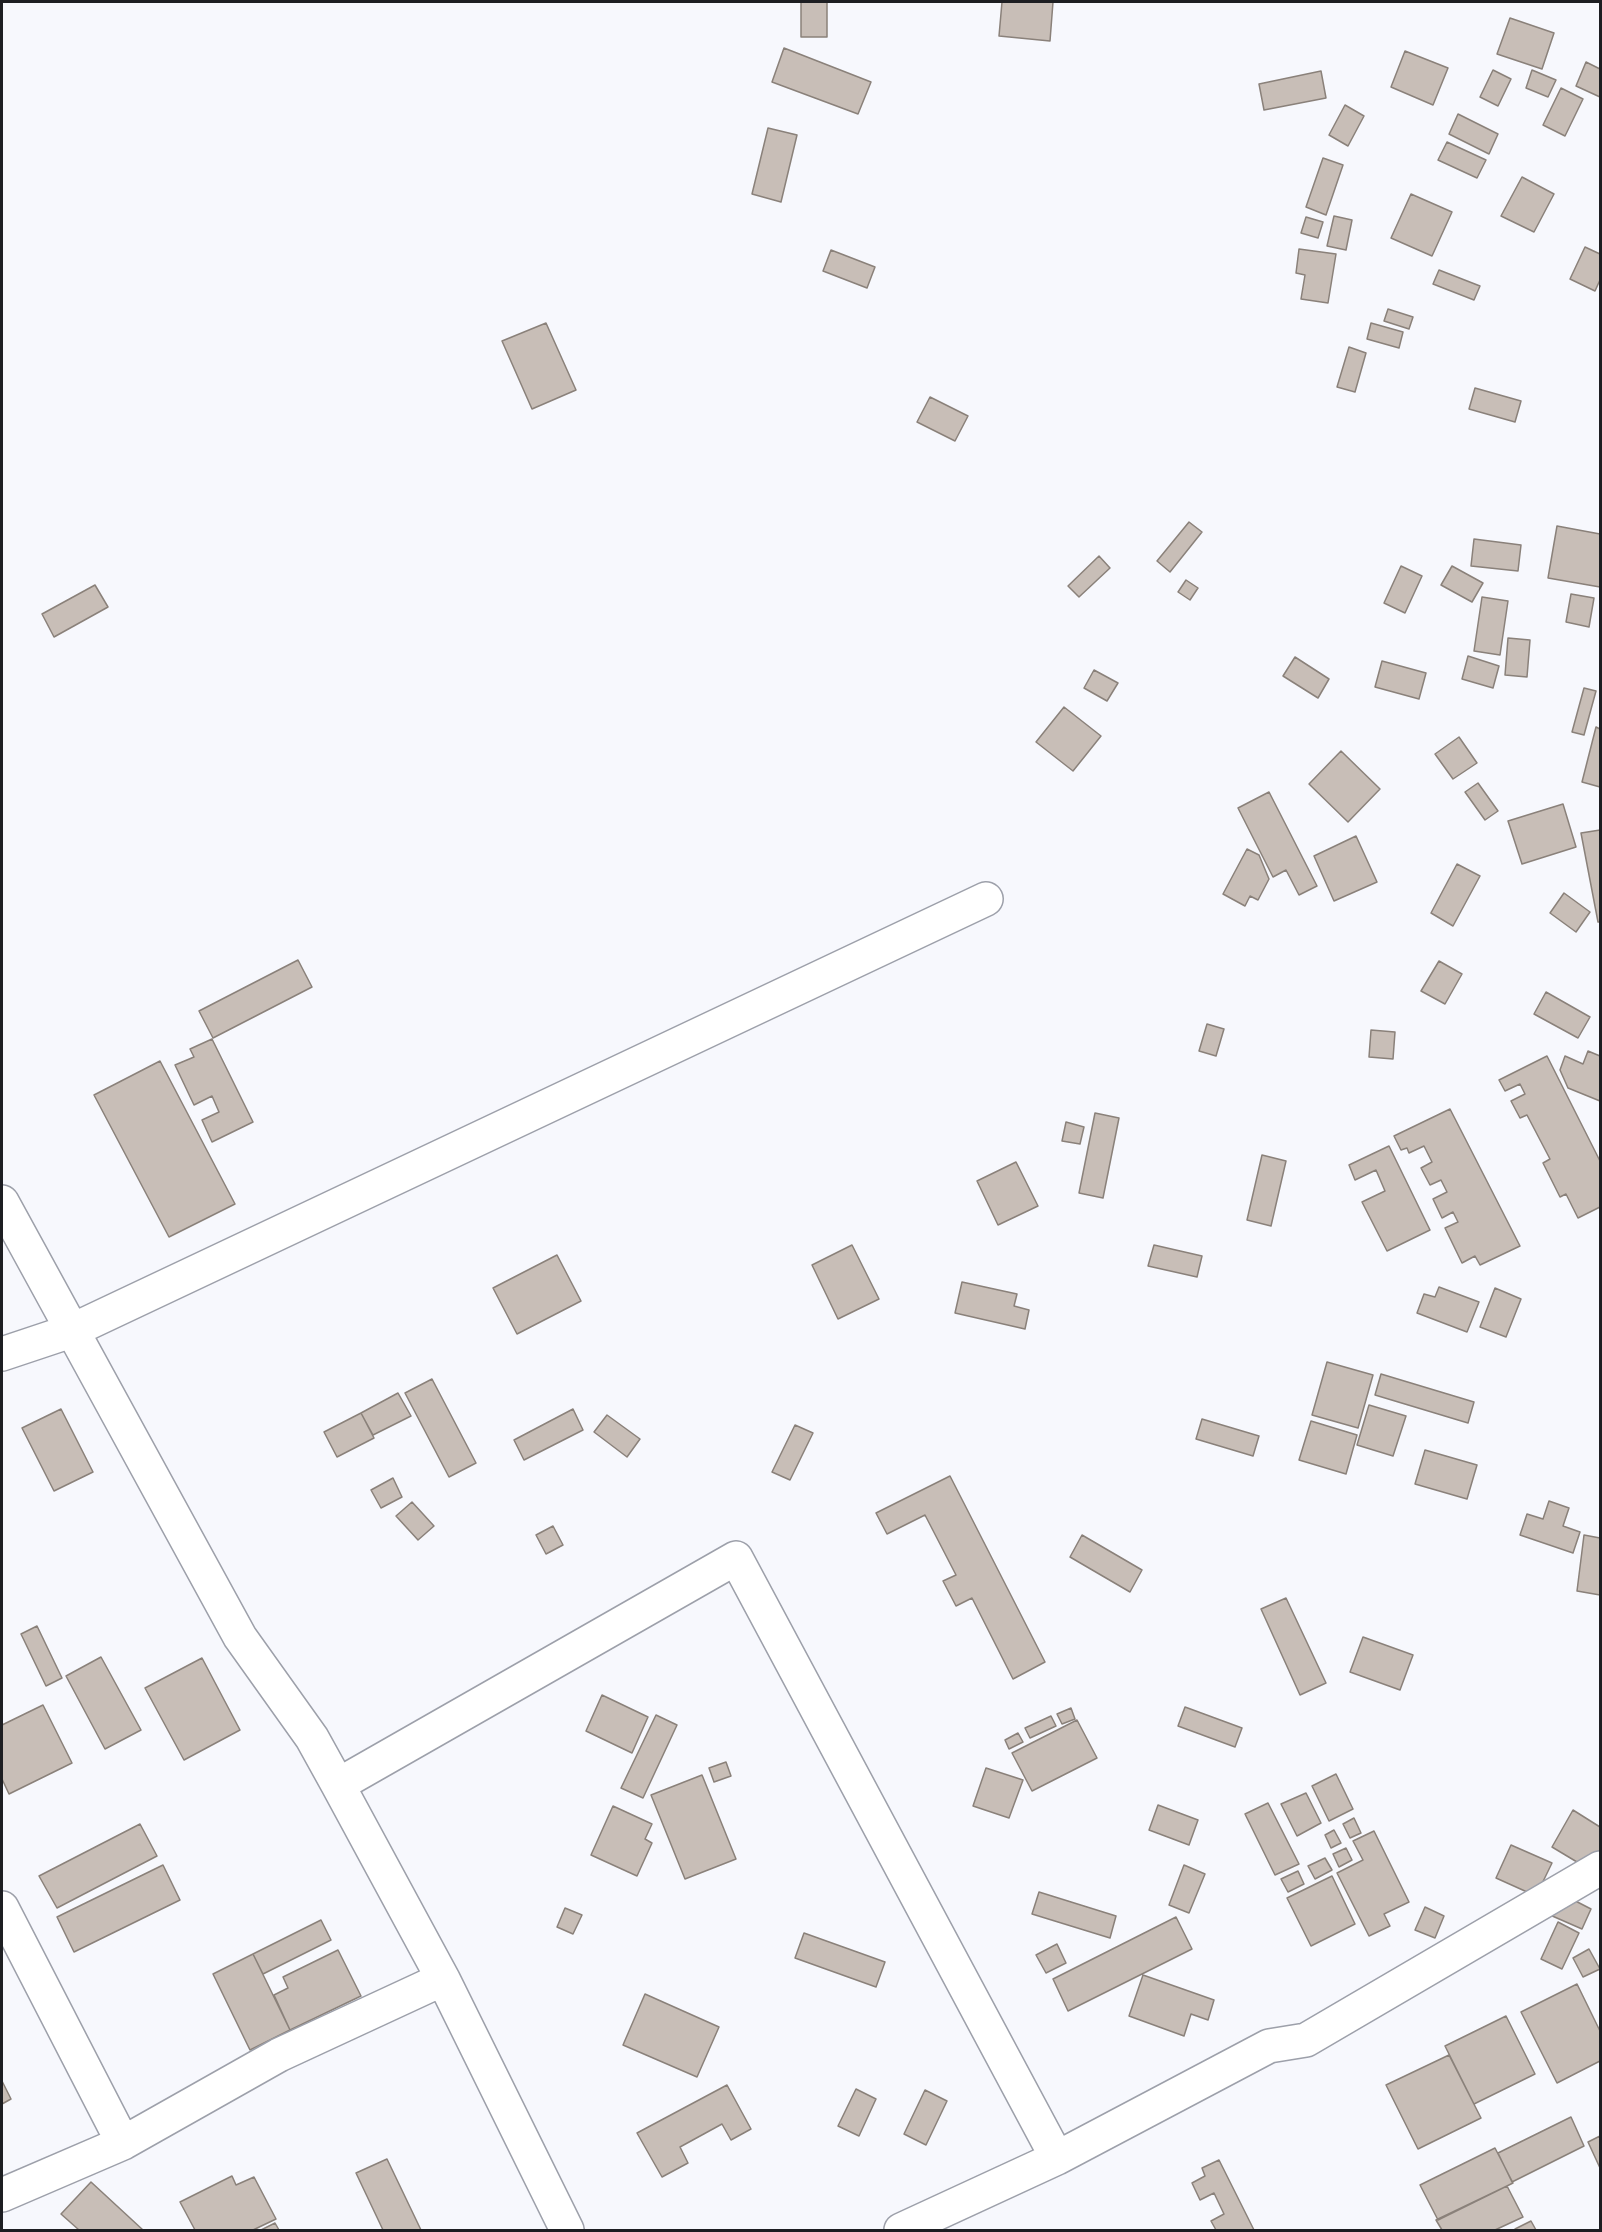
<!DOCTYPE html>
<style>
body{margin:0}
#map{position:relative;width:1602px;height:2232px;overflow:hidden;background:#f7f8fd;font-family:Raleway,sans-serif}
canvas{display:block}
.frame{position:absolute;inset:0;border:3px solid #1d1e22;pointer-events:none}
</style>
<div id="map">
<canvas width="1602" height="2232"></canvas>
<div class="frame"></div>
</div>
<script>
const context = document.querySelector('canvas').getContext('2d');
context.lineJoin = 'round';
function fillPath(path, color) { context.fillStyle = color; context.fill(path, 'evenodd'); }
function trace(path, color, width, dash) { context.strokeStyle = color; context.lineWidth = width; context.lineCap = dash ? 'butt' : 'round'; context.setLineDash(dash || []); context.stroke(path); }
const building = new Path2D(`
 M801,2h26v35h-26z
 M1002,2h51l-3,39 -51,-5z
 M1510,18l44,15 -12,36 -45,-15z
 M784,48l87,34 -13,32 -86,-32z
 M1405,51l43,17 -15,37 -42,-18z
 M1586,62l14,7v28l-24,-11z
 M1493,70l18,9 -13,27 -18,-9z
 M1532,70l24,10 -8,17 -22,-9z
 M1321,71l5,27 -62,12 -5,-26z
 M1561,88l22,11 -18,37 -22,-11z
 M1345,105l19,11 -16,30 -19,-11z
 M1458,114l40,20 -9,20 -40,-20z
 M768,128l29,7 -16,67 -29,-8z
 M1447,142l39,18 -9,18 -39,-18z
 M1323,158l20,7 -17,50 -20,-8z
 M1522,177l32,17 -20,38 -33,-16z
 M1411,194l41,18 -20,44 -41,-18z
 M1334,216l18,4 -6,30 -19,-4z
 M1306,217l17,5 -5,16 -17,-5z
 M1585,247l15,7v26l-5,11 -25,-12z
 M1299,249l37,5 -8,49 -27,-4 4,-24 -9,-2z
 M831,250l44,17 -8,21 -44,-17z
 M1439,270l41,16 -6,14 -41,-16z
 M1388,309l25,8 -4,12 -25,-8z
 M546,323l30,67 -44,19 -30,-68z
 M1371,323l32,9 -4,16 -32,-9z
 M1349,347l17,6 -11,39 -18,-5z
 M1475,388l46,13 -6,21 -46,-13z
 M930,397l38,19 -13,25 -38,-19z
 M1189,522l13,10 -32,40 -13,-11z
 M1557,526l43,8v53l-52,-9z
 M1474,539l47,6 -3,26 -47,-5z
 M1099,556l11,12 -31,29 -11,-11z
 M1401,566l21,10 -17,37 -21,-10z
 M1452,566l31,17 -11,19 -31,-17z
 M1186,580l12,8 -8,12 -12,-8z
 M95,585l13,22 -54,30 -12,-23z
 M1571,594l23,4 -5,29 -23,-5z
 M1482,597l26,4 -8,54 -26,-4z
 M1508,638l22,2 -3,37 -22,-2z
 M1468,656l31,10 -6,22 -31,-9z
 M1295,657l34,22 -11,19 -35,-22z
 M1382,661l44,12 -7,26 -44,-12z
 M1094,670l24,13 -11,18 -23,-13z
 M1584,688l12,3 -12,44 -12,-3z
 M1064,707l37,29 -28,35 -37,-29z
 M1596,727l4,2v58l-18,-5z
 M1459,737l18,26 -24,16 -18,-25z
 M1341,751l39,38 -32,33 -39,-38z
 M1478,783l20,28 -13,9 -20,-28z
 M1269,792l48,94 -18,9 -13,-25 -13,7 -35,-69z
 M1563,804l13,43 -54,17 -14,-43z
 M1600,830v92h-2l-17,-89z
 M1356,836l21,46 -43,19 -20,-45z
 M1247,849l12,6 10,24 -11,21 -8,-4 -5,10 -22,-12z
 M1457,864l23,12 -27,50 -22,-13z
 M1564,893l26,19 -14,20 -26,-19z
 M298,960l14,27 -99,51 -14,-27z
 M1439,961l23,13 -17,30 -24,-13z
 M1546,992l44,25 -12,21 -44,-24z
 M1207,1024l17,5 -8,27 -17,-5z
 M1371,1030l24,2 -2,27 -24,-2z
 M212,1039l41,83 -41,20 -10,-22 17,-8 -7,-16 -18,9 -19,-40 19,-8 -4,-8z
 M1588,1051l12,5v45l-32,-13 -8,-18 5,-14 18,8z
 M1547,1056l53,105v46l-22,11 -12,-24 -6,3 -17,-34 7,-4 -23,-44 -7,3 -9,-17 14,-7 -5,-10 -15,7 -6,-11z
 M160,1061l75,143 -66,33 -75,-142z
 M1450,1109l70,137 -40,19 -5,-9 -13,7 -17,-35 13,-6 -5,-10 -11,6 -9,-19 14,-7 -6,-12 -11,5 -9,-17 11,-6 -8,-16 -15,7 -2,-5 -6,2 -7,-14z
 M1095,1113l24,5 -16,80 -24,-5z
 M1066,1122l18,5 -4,17 -18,-3z
 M1389,1146l41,84 -43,21 -25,-49 23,-11 -9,-21 -21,10 -6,-15z
 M1262,1155l24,6 -15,65 -24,-6z
 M1016,1162l22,44 -40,19 -21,-44z
 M852,1245l27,54 -41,20 -26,-54z
 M1154,1245l48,11 -5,21 -49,-11z
 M557,1255l24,46 -64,33 -24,-46z
 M962,1282l55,12 -3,12 15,4 -4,19 -70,-16z
 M1439,1287l40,15 -12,30 -50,-19 7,-19 11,3z
 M1495,1288l26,11 -15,38 -26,-10z
 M1327,1362l46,13 -15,53 -46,-13z
 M1381,1374l93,28 -6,21 -93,-28z
 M432,1379l44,84 -27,14 -44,-84z
 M398,1393l13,23 -38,19 -12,-22z
 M1369,1405l37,11 -13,40 -36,-11z
 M61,1409l32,63 -39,19 -32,-63z
 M573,1409l10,21 -59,30 -10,-20z
 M361,1413l13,25 -37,19 -13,-25z
 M607,1415l33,24 -13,18 -33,-25z
 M1202,1419l57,17 -6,20 -57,-17z
 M1311,1421l46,14 -11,39 -47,-14z
 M795,1425l18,8 -23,47 -18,-8z
 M1425,1450l52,15 -10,34 -52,-15z
 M950,1476l95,186 -32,17 -41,-81 -16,8 -13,-25 13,-6 -31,-60 -38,19 -11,-21z
 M393,1478l9,19 -21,11 -10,-18z
 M1549,1501l20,7 -6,18 17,6 -7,21 -53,-18 7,-21 16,5z
 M412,1502l22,24 -16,14 -22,-24z
 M553,1526l10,19 -17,9 -10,-19z
 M1082,1535l60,35 -12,22 -60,-35z
 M1584,1535l16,3v57l-23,-4z
 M1286,1598l40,85 -26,12 -39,-86z
 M37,1626l25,52 -16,8 -25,-52z
 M1363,1637l50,18 -13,35 -50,-18z
 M101,1657l40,73 -36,19 -39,-73z
 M202,1658l38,72 -56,30 -39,-72z
 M602,1695l46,22 -16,36 -46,-22z
 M43,1705l29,58 -63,31 -7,-15v-54z
 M1185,1707l57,21 -7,19 -57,-21z
 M1071,1708l4,11 -13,5 -5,-10z
 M656,1715l21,10 -34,73 -22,-10z
 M1051,1716l5,10 -26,12 -5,-10z
 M1077,1720l20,38 -65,33 -20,-38z
 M1018,1733l5,9 -14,7 -4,-9z
 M726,1762l5,14 -17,6 -5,-14z
 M986,1768l37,12 -14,38 -36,-12z
 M1336,1774l17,35 -24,12 -17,-35z
 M702,1775l34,84 -51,20 -34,-84z
 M1306,1793l15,30 -24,13 -16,-32z
 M1268,1803l31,61 -24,11 -30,-61z
 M1158,1805l40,15 -9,25 -40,-15z
 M613,1806l39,18 -7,15 7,4 -15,33 -46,-21z
 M1573,1810l27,17v29l-8,15 -40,-24z
 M1354,1818l7,15 -11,5 -7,-14z
 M140,1824l17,32 -100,52 -18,-32z
 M1334,1830l7,13 -10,5 -6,-13z
 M1374,1831l35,71 -25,12 6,12 -21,10 -32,-63 26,-13 -10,-19z
 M1511,1845l41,18 -16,33 -40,-18z
 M1346,1848l6,12 -13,7 -6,-13z
 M1325,1858l7,12 -17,9 -7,-13z
 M163,1865l17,35 -106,52 -17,-35z
 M1184,1865l21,9 -16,39 -20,-8z
 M1298,1871l6,13 -16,8 -7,-13z
 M1332,1876l23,48 -44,22 -24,-48z
 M1039,1892l77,24 -6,22 -78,-24z
 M1560,1893l31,16 -9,20 -32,-14z
 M1425,1907l19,9 -9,22 -20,-8z
 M565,1908l17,7 -9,19 -16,-7z
 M1176,1917l16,32 -124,62 -15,-32z
 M321,1920l10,20 -68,34 -10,-20z
 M1558,1922l21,11 -17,36 -21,-10z
 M804,1933l81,29 -9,25 -81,-29z
 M1057,1944l9,19 -20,10 -10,-18z
 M1589,1949l11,20 -17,8 -10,-19z
 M338,1950l23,46 -71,34 -16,-35 14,-7 -5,-11z
 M253,1954l37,76 -40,20 -37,-76z
 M1143,1975l71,25 -6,20 -17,-6 -7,22 -55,-20z
 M1577,1984l23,47v30l-43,22 -36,-71z
 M645,1994l74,33 -22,50 -74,-32z
 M1506,2016l29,58 -61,30 -29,-58z
 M1449,2055l32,63 -63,31 -32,-64z
 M2,2081l9,18 -9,5z
 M727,2085l24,44 -20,11 -9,-16 -42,23 8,16 -26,14 -25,-44z
 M856,2089l20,10 -17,37 -21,-10z
 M925,2090l22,11 -21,44 -22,-11z
 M1571,2117l13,29 -72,36 -14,-29z
 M1600,2136v32l-12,-26z
 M1495,2148l18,35 -75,37 -18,-35z
 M387,2159l34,71h-38l-27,-57z
 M1219,2160l35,70h-38l-5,-9 13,-7 -10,-21 -14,7 -8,-17 13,-7 -3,-8z
 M232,2176l4,9 18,-8 22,42 -23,11h-58l-15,-28z
 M91,2182l52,48h-64l-18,-16z
 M1507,2186l16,31 -28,13h-53l-6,-10z
 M1531,2221l5,9h-20l-1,-1z
 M275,2223l4,7h-18z`);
fillPath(building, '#c8beb7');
trace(building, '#8a817a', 1.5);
const street = new Path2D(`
 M2,1202l238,435 72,101 26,47 105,194 124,251
 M2,1354l69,-23 915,-432
 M338,1785l398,-227 321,600
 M2,1908l121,235
 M2,2195l121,-52 156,-88 164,-76
 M901,2230l156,-72 212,-112 37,-6 294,-172`);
trace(street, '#9da0aa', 36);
trace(street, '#fff', 33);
</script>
